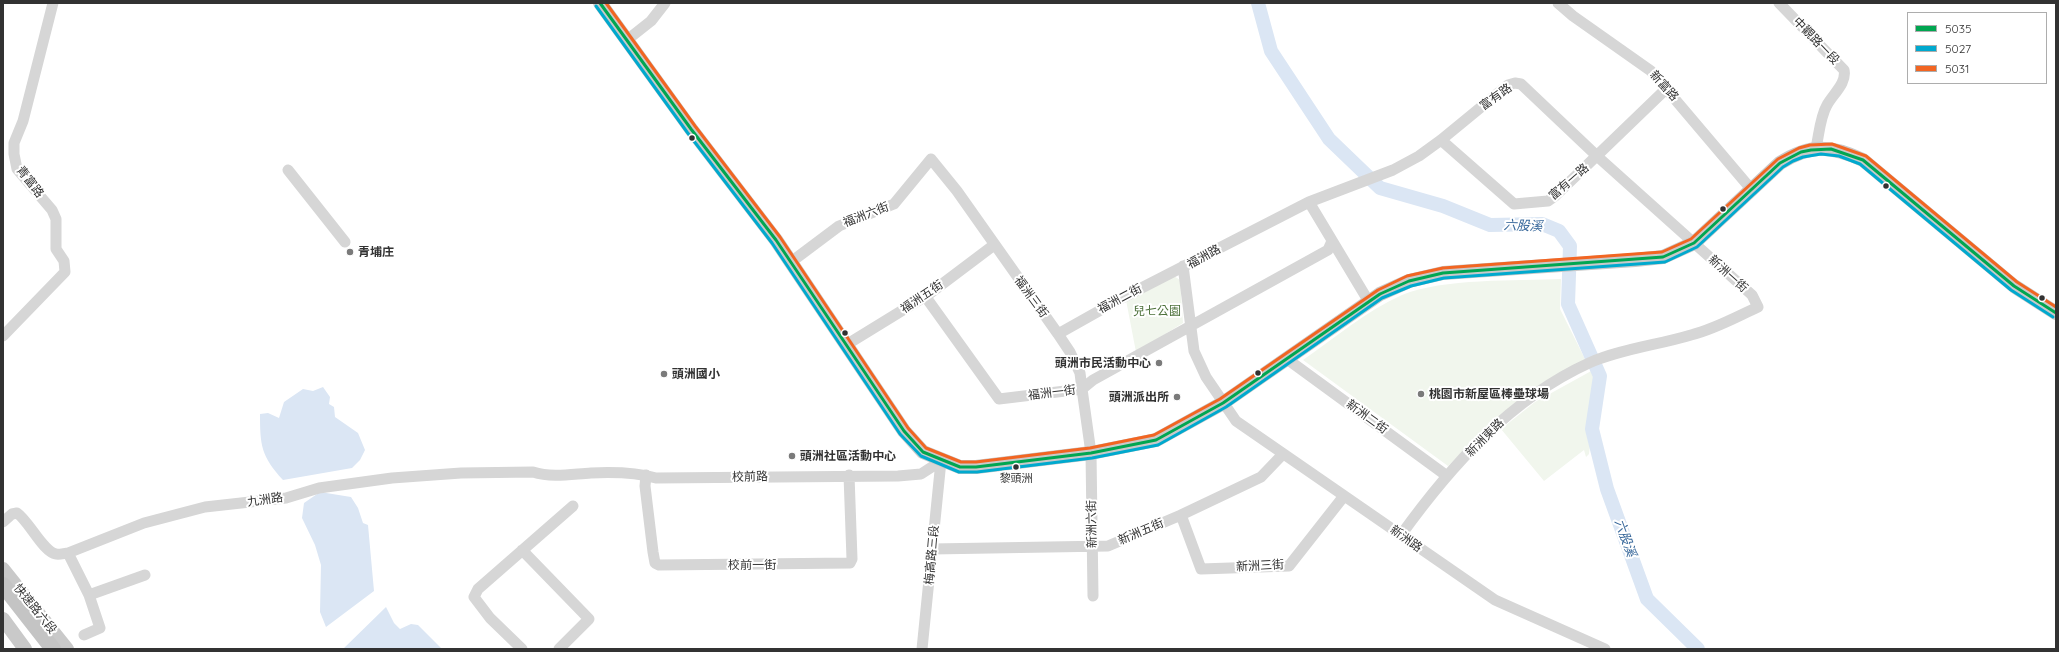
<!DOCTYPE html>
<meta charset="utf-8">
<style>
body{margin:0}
#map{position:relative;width:2059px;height:652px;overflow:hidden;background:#fff;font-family:Quicksand,sans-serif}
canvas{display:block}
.frame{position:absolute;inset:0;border:4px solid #323232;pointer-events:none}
.legend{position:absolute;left:1907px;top:12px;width:140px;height:72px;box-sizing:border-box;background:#fff;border:1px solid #adadad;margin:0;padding:5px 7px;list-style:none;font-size:12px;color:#323232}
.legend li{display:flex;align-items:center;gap:8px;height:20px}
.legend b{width:20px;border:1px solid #adadad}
</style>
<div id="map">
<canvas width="2059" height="652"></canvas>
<div class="frame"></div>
<ul class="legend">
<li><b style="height:5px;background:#00a651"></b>5035</li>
<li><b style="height:5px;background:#00a9ce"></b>5027</li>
<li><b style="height:5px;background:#f26522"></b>5031</li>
</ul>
</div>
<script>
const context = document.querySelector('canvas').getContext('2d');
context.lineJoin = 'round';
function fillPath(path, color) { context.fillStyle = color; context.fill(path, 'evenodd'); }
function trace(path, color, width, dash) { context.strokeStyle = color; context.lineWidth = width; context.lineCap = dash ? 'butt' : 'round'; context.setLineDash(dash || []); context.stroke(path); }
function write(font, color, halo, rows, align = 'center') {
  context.font = font + ' Quicksand,"Noto Sans TC",sans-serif'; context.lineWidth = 4; context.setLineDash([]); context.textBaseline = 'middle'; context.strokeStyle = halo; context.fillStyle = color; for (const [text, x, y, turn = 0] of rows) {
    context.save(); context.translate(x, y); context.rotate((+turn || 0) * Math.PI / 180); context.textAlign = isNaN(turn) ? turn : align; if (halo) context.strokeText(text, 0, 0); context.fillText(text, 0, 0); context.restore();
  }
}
fillPath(new Path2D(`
 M1174,276l6,4 3,43 -47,29 -10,-52z
 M1561,279l-1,30 25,50 -33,19 -43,30 -61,58 -145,-106c32,-22 63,-49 99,-65 41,-17 114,-14 159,-16z
 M1593,370l4,15 -8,69 -3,3 -2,-7 -40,31 -43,-52 34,-27z`), '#f1f6ed');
fillPath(new Path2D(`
 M323,387l7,10 -1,7 5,3 1,10 23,16 7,17 -5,10 -8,8 -69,12c-22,-24 -23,-35 -23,-66l8,-1 11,5 5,-16 19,-13 10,2z
 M320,492l31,5 7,11 5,15 5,2 6,66 -48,36 -6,-15 1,-47 -6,-20 -13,-27 2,-15z
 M386,607l8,16 6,6 11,-5 7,1 24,24h-99z`), '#dbe6f4');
trace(new Path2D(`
 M1258,3l13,48 58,88 51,49 63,18 47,19 52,-1 17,7 11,15 -2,58 32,72 -8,53 15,60 40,110 51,50`), '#dbe6f4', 14);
trace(new Path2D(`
 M1558,3l15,13 78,55 100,118
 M1779,3l65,67c3,13 -11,24 -17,35 -7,12 -8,30 -11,43
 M627,40l24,-19 14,-18
 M1441,140l73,64 34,-3 7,-5 111,-107
 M288,170l57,72
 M1309,202l60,100
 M791,262l48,-36 55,-22 37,-45 26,32 101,143 12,18 10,21 2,16 9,64 2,143
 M1183,266l11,85 12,26 30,44 259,179 110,49
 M925,296l74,103 83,-10 11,-9 235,-130 4,-9
 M1058,334l64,-36 187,-96 84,-32 26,-14 22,-16 67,-55 7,-2 6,1 77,73 154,138 6,12c-22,10 -43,22 -67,28 -33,10 -70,14 -102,28 -79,36 -139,104 -188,172
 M3,336l62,-64 -1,-11 -8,-12v-30l-4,-9 -35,-41 -3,-15v-11l9,-22 30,-118
 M846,345l83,-51 65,-49
 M1287,359l160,117
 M646,475l-1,11 8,66 2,11 4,2 191,-2 2,-4 -3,-84
 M1181,515l20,54 88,-3 55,-70
 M3,522l9,-8 5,-1c12,8 26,39 39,41 3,1 9,-1 12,-1l76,-30 61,-16 81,-9 33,-10 73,-10 69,-5 72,-1c19,6 39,2 58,1 22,-1 44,-1 65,5l242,-2 23,-2 20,-13
 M932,549l176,-3 73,-31 80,-38 22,-23
 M522,550l67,69 -30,30
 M68,553l21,42 11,33 -16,7
 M89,595l56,-20
 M522,649l-32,-31 -16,-21 4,-8 95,-83
 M922,649l19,-188`), '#d6d6d6', 11);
trace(new Path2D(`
 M600,3l91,126 85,111 128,191 19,21 37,15h16l115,-14 65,-13 67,-37 157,-109 29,-13 34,-8 192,-13 28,-3 31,-14 86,-80c30,-19 51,-18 83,-3l151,126 42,27
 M3,569l64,80
 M3,619l22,30`), '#c9c9c9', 14);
trace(new Path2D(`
 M3,585l50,64`), '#c4c4c4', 16);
trace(new Path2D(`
 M600,3l91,126 85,111 128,191 19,21 37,15h16l115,-14 65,-13 67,-37 157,-109 29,-13 34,-8 220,-16 31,-14 86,-80 21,-11 10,-2 20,-1 32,11 151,126 42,27`), '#00a651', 3);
trace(new Path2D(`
 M596,6l91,126 85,111 128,191 21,22 38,16h18l115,-14 66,-13 68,-38 156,-109 29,-12 33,-8 221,-16 32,-15 86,-80 10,-6 10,-4 18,-3 18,2 21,8 151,126 42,27`), '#00a9ce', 3);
trace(new Path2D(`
 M606,3l89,123 85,111 128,191 18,20 35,14h15l114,-14 64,-13 66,-36 158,-109 29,-14 36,-8 219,-16 29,-13 87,-80 21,-11 11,-3 22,-1 34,12 151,126 39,25`), '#f26522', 3);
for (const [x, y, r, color] of [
 [692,138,3.5,"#323232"],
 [1886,186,3.5,"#323232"],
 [1723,209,3.5,"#323232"],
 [350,252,4,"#7a7a7a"],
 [2042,298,3.5,"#323232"],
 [845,333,3.5,"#323232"],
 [1159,363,4,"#7a7a7a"],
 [1258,373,3.5,"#323232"],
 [664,374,4,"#7a7a7a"],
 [1421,394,4,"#7a7a7a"],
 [1177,397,4,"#7a7a7a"],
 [792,456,4,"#7a7a7a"],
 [1016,467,3.5,"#323232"]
]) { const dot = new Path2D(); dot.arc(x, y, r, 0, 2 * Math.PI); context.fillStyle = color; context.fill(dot); trace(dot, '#fff', 1.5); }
write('11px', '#323232', '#fff', [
 ["黎頭洲",1016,479]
]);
write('12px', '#323232', '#fff', [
 ["中觀路一段",1816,41,46],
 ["新富路",1664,86,48],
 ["富有路",1496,97,-36],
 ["青富路",30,182,52],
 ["富有一路",1569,182,-41],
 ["福洲六街",866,215,-21],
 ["福洲路",1204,257,-29],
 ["新洲一街",1728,274,42],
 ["福洲五街",922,297,-34],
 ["福洲三街",1031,297,54],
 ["福洲二街",1120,299,-28],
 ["福洲一街",1052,393,-7],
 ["新洲二街",1367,417,36],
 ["新洲東路",1485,438,-45],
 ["校前路",750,477,-1],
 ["九洲路",265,500,-8],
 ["新洲六街",1092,524,-91],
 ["新洲五街",1141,532,-23],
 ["新洲路",1406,539,35],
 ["梅高路三段",932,555,-85],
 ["校前一街",752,565],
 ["新洲三街",1260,566,-3],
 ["快速路六段",35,609,51]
]);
write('bold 12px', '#323232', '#fff', [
 ["青埔庄",358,252],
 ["頭洲市民活動中心",1151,363,"right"],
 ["頭洲國小",672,374],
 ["桃園市新屋區棒壘球場",1429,394],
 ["頭洲派出所",1169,397,"right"],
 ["頭洲社區活動中心",800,456]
], 'left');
write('12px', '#4d713b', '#fff', [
 ["兒七公園",1157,311]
]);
write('italic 13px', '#38689b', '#fff', [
 ["六股溪",1523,226,2],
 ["六股溪",1625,538,70]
]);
</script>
